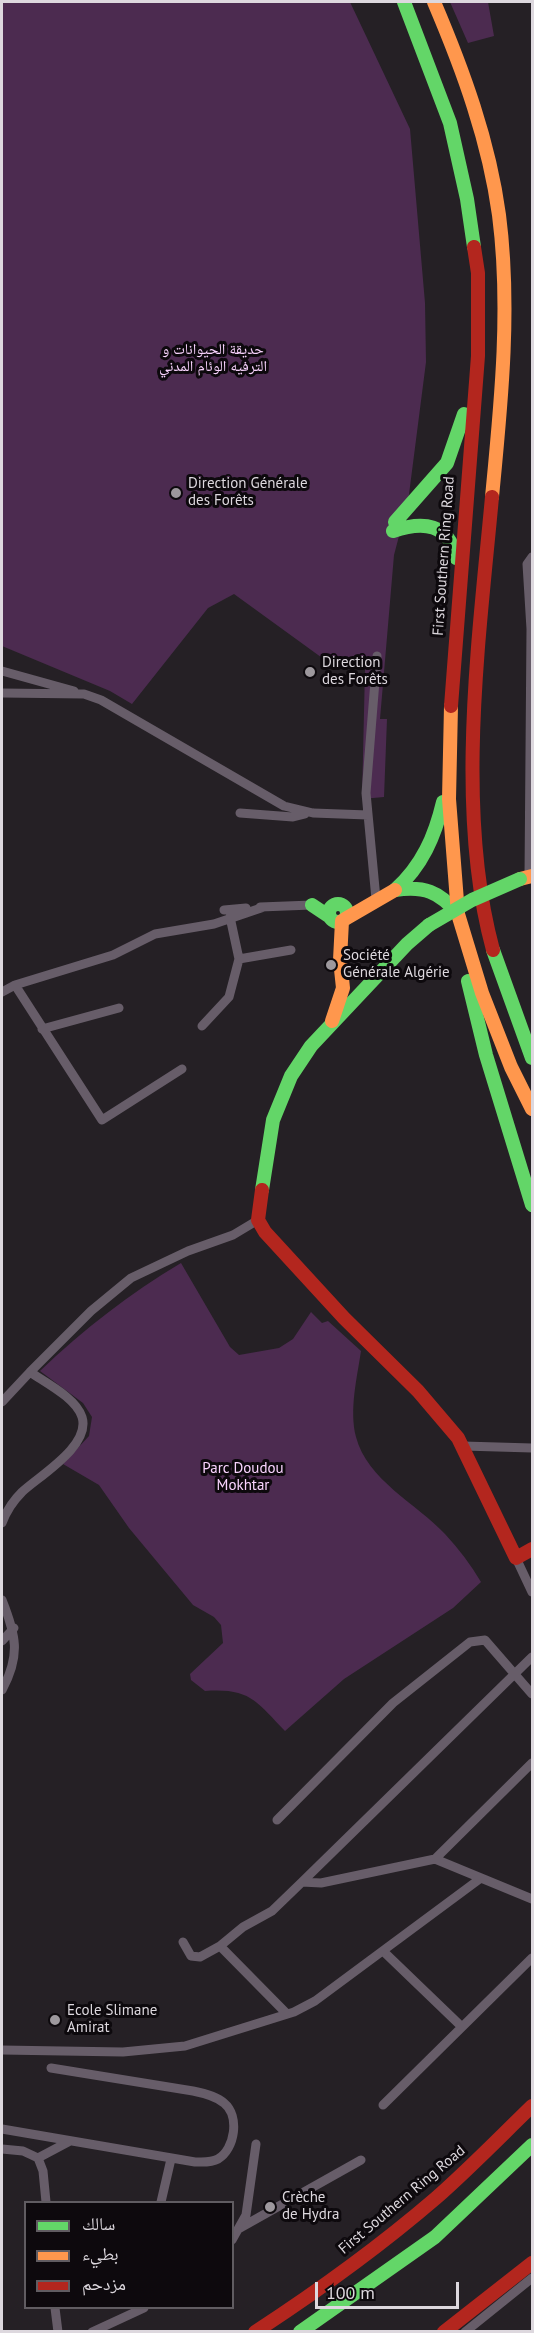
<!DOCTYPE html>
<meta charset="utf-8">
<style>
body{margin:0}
#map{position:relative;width:534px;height:2333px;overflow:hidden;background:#252025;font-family:"PT Sans","Noto Naskh Arabic",sans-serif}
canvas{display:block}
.frame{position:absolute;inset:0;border:3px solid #ddd8de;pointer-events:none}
.legend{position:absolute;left:24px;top:2201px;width:210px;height:108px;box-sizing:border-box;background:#0d090d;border:2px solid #605c61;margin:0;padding:8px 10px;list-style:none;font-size:18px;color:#ddd8de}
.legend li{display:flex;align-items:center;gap:12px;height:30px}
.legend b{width:30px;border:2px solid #605c61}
.scale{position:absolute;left:315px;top:2282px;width:144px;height:27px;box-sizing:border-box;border:3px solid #ddd8de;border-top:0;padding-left:8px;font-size:18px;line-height:21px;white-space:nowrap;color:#ddd8de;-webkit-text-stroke:4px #0d090d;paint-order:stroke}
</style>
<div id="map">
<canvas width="534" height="2333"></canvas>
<div class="frame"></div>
<ul class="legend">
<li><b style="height:8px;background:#63d668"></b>سالك</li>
<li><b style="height:8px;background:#ff974d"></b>بطيء</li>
<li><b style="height:8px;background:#b3261e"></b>مزدحم</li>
</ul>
<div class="scale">100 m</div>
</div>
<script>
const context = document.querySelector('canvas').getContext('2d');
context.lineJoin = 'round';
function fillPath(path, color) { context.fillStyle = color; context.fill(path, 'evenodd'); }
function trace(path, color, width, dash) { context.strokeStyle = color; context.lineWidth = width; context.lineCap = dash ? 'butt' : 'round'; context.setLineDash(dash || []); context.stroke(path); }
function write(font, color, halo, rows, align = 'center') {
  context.font = font + ' "PT Sans","Noto Naskh Arabic",sans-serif'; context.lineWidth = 6; context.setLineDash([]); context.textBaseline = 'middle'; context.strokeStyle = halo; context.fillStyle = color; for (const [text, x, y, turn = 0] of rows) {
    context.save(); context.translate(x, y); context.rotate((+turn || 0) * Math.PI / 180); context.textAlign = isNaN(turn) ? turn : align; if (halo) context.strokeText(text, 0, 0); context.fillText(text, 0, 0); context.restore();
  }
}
fillPath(new Path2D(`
 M2,2h348l60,127 15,174 1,59 -18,140 -14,53 -14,164h7l-3,78 -22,2 3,-130 -5,-5 -24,4 -102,-74 -26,14 -76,96 -22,-13 -108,-45z
 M450,2h38l6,34 -26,7z
 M181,1263l49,84 9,8 40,-7 14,-9 18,-27 11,11 6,-2 33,30c-4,27 -12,59 -5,86 11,43 61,67 89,97 14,15 26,31 36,48l-28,26 -109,71 -59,52c-29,-30 -35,-43 -80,-40l-14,-11 -1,-6 33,-31 -2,-18 -7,-8 -21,-12 -64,-77 -30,-43 -36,-21 26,-28 3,-19 -9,-14 -43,-32c44,-42 89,-77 141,-108z`), '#4c2b50');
trace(new Path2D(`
 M2,671l72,20
 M2,693l82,1 17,6 183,106 29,7 55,2
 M240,813l53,4 12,-3
 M529,876l2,-247 -4,-65 5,-7
 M376,899l-10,-106 11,-137
 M260,907l52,-2
 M224,910l22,-2
 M239,959l52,-9
 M15,985l87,135 80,-51
 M2,992l13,-7 98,-30 42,-21 59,-10 50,-17
 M202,1026l27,-29 10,-38 -9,-42
 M42,1029l77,-21
 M2,1402l28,-30
 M463,1446l69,2
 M2,1523c4,-11 11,-22 20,-31 17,-16 69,-46 60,-75 -6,-19 -36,-34 -52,-45l61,-61 40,-33 57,-27 45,-16 25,-15
 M516,1558l16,34
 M2,1600c14,35 19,55 0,90
 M2,1641l12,-13
 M532,1657l-230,225 19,1 114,-24 97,40
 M277,1820l116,-117 77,-61 15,-2 47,54
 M435,1859l97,-96
 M183,1942l8,14 9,1 20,-11 23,-19 29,-16 30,-29
 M220,1946l67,68
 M383,1951l79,76
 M2,2050l121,2 62,-6 109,-34 21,-11 166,-123
 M383,2105l149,-147
 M2,2129l193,33c8,0 16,1 23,-3 17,-10 22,-43 6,-56 -8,-7 -21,-10 -31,-12l-142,-23
 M2,2149l21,2 15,7 5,13 3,31
 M38,2158l32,-17
 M161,2202l10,-43
 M240,2228l121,-68
 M232,2240l14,-25 10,-71
 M55,2308l3,24
 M92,2332l52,-24
 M465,2332l67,-54`), '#675d69', 9);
trace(new Path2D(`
 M404,2l46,121 17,76 7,48
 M395,522l52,-59 17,-49
 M393,531c30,-10 56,-8 63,27
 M395,890c29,-4 44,1 63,24
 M395,890c27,-24 40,-54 48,-88
 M329 913a9 9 0 1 1 18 0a9 9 0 1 1-18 0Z
 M312,905l18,12
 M493,950l39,108
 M468,981l18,74 46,150
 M262,1190l11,-70 18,-44 20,-30 96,-102 22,-19
 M300,2332l135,-95 97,-92`), '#63d668', 14);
trace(new Path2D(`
 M434,2c29,68 55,139 65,213 12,93 2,189 -7,282
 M451,706l-2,93 9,115 24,79 29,74 21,42
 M520,879l12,-3
 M345,919l50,-29
 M332,1021l11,-33 -3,-28 2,-39`), '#ff974d', 14);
trace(new Path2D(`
 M492,497c-13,142 -37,314 1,453
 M451,706l27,-350v-83l-4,-26
 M262,1190l-4,30 7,12 79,86 74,73 40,47 58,120 16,-9
 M255,2332c63,-41 124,-85 181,-134 33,-29 64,-61 96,-92
 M444,2332l88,-69`), '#b3261e', 14);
trace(new Path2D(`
 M429,925l43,-25 48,-21`), '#63d668', 14);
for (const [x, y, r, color] of [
 [176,493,6,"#9d989d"],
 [310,672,6,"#9d989d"],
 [331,965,6,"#9d989d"],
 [55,2020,6,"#9d989d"],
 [270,2207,6,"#9d989d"]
]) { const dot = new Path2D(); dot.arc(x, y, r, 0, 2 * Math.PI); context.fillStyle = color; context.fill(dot); trace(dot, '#0d090d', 2); }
write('15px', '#fad4ff', '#0d090d', [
 ["حديقة الحيوانات و",213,350],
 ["الترفيه الوئام المدني",213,367],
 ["Parc Doudou",243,1469],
 ["Mokhtar",243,1486]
]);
write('15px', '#ddd8de', '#0d090d', [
 ["Direction Générale",188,484],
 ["des Forêts",188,501],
 ["Direction",322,663],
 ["des Forêts",322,680],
 ["Société",343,956],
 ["Générale Algérie",343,973],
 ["Ecole Slimane",67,2011],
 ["Amirat",67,2028],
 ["Crèche",282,2198],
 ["de Hydra",282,2215]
], 'left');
write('15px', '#ddd8de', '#0d090d', [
 ["First Southern Ring Road",444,556,-86],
 ["First Southern Ring Road",402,2200,-40]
]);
</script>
